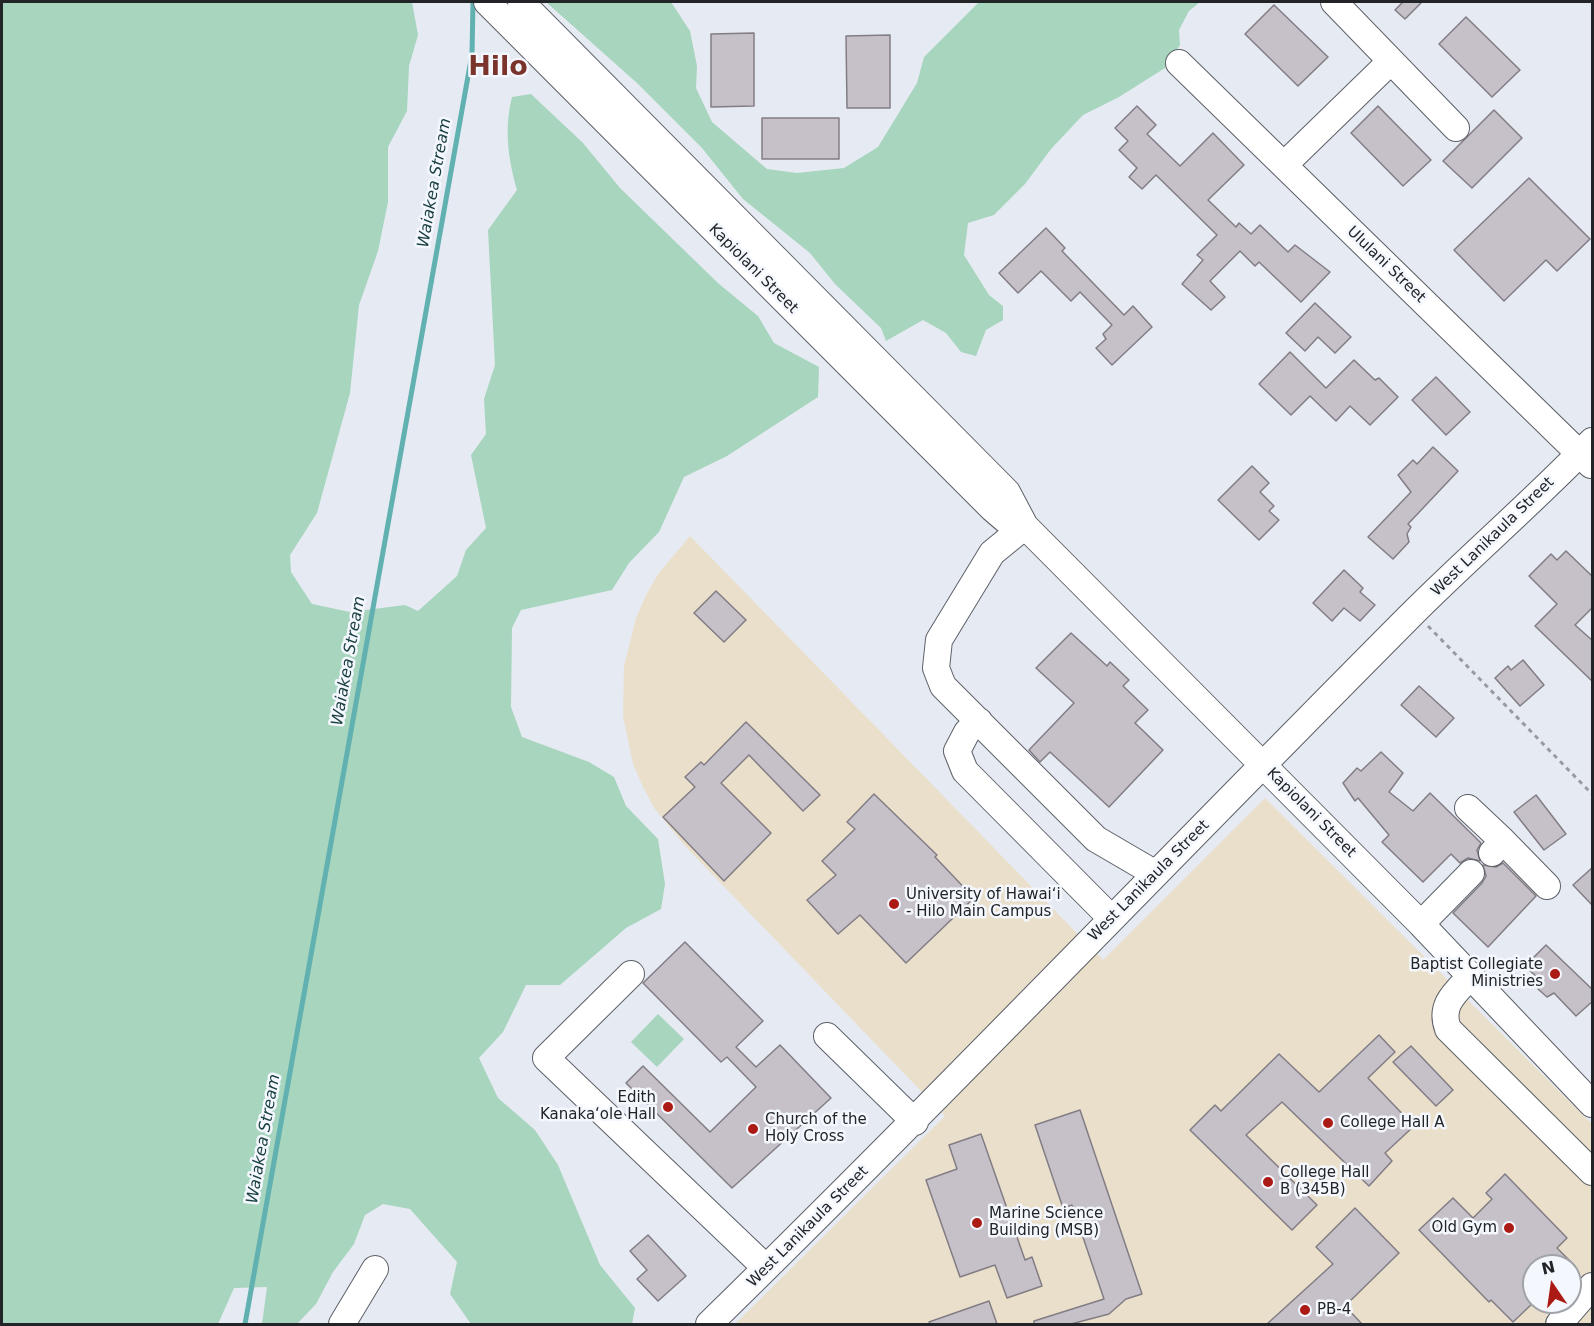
<!DOCTYPE html>
<meta charset="utf-8">
<style>
body{margin:0}
#map{position:relative;width:1594px;height:1326px;overflow:hidden;background:#e6eaf3;font-family:"DejaVu Sans",sans-serif}
canvas{display:block}
.frame{position:absolute;inset:0;border:3px solid #222427;pointer-events:none}
.north{position:absolute;left:1522px;top:1254px;width:60px;height:60px;box-sizing:border-box;background:#f4f8fe;border:2px solid #a0a3a8;border-radius:50%;rotate:347deg;font-size:16px;font-weight:700;line-height:24px;text-align:center;color:#222427}
.north::after{content:'';display:block;margin:auto;width:21px;height:27px;background:#ab1a14;clip-path:polygon(50% 0,100% 100%,50% 72%,0 100%)}
</style>
<div id="map">
<canvas width="1594" height="1326"></canvas>
<div class="frame"></div>
<div class="north">N</div>
</div>
<script>
const context = document.querySelector('canvas').getContext('2d');
context.lineJoin = 'round';
function fillPath(path, color) { context.fillStyle = color; context.fill(path, 'evenodd'); }
function trace(path, color, width, dash) { context.strokeStyle = color; context.lineWidth = width; context.lineCap = dash ? 'butt' : 'round'; context.setLineDash(dash || []); context.stroke(path); }
function write(font, color, halo, rows, align = 'center') {
  context.font = font + ' "DejaVu Sans",sans-serif'; context.lineWidth = 5; context.setLineDash([]); context.textBaseline = 'middle'; context.strokeStyle = halo; context.fillStyle = color; for (const [text, x, y, turn = 0] of rows) {
    context.save(); context.translate(x, y); context.rotate((+turn || 0) * Math.PI / 180); context.textAlign = isNaN(turn) ? turn : align; if (halo) context.strokeText(text, 0, 0); context.fillText(text, 0, 0); context.restore();
  }
}
fillPath(new Path2D(`
 M690,536l413,424 162,-162 327,326v200h-857l210,-208 -259,-269 -31,-38 -12,-22 -10,-23 -10,-48 1,-50 12,-48 10,-23 12,-21zM1534,1266h36v36h-36z`), '#eadfca');
fillPath(new Path2D(`
 M2,2h410l6,33 -9,31 -2,45 -19,36v55l-10,49 -19,54 -9,88 -33,120 -27,42 1,17 21,32 38,8 55,-7 13,6 39,-35 9,-26 20,-22 -15,-73 15,-21 -2,-35 11,-34 -7,-135 29,-40c-9,-32 -13,-61 -5,-93l19,-3 52,49 37,45 99,96 39,32 16,27 45,24 -1,30 -91,59 -43,21 -25,55 -30,31 -17,27 -91,20 -9,18 -1,79 11,30 67,25 25,15 12,29 32,33 7,45 -4,25 -35,19 -66,57h-34l-23,47 -24,26 19,40 37,32 23,35 42,100 35,43 -3,16h-161l-21,-30 7,-32 -47,-53 -27,-5 -18,11 -11,29 -21,28 -17,32 -19,20h-35l5,-37 -33,1 -16,36h-216z
 M546,2h125l19,29 7,35 -1,22 16,34 55,47 30,4 47,-5 34,-21 39,-64 7,-26 55,-55h221l-11,9 -10,19 1,15 -15,23 -46,29 -36,18 -32,34 -26,35 -31,31 -26,8 -4,32 25,40 14,11v14l-17,10 -10,26 -15,-4 -15,-19 -23,-13 -37,21 -5,-13 -46,-44 -25,-31 -67,-54 -41,-51 -65,-65z
 M658,1014l26,25 -27,28 -26,-25z`), '#a7d5be');
trace(new Path2D(`
 M245,1324l227,-1270 1,-52`), '#62b1b1', 5);
const building = new Path2D(`
 M1403,2h19l-17,17 -10,-9z
 M1274,5l54,52 -30,29 -53,-52z
 M1466,17l54,53 -28,27 -53,-53z
 M754,33v73l-43,1v-73z
 M890,35v73h-43l-1,-72z
 M1137,106l19,19 -9,9 33,32 33,-33 31,32 -36,35 28,27 3,-4 12,11 9,-9 28,27 7,-7 35,27 -29,30 -42,-40 -4,4 -15,-15 -30,30 15,16 -14,13 -29,-26 21,-24 -6,-5 20,-20 -61,-60 -14,14 -13,-12 8,-9 -18,-18 9,-9 -13,-13z
 M1378,106l53,54 -28,26 -52,-53z
 M1494,110l28,28 -50,50 -29,-27z
 M762,118h77v41h-77z
 M1529,178l61,61 -33,32 -11,-11 -42,41 -50,-51z
 M1046,228l19,20 -3,3 62,64 9,-9 19,21 -40,38 -16,-17 10,-9 -3,-5 9,-9 -32,-33 -9,9 -30,-30 -23,22 -19,-20z
 M1315,303l36,34 -16,16 -17,-16 -13,14 -19,-18z
 M1290,352l36,36 28,-28 21,20 4,-2 19,19 -28,28 -20,-19 -14,15 -26,-25 -19,19 -32,-31z
 M1436,377l34,35 -24,23 -34,-35z
 M1433,447l25,24 -50,53 3,3 -4,7 2,8 -16,17 -25,-22 43,-45 -13,-17 15,-15 4,4z
 M1252,466l17,17 -9,9 14,14 -5,5 10,9 -20,20 -41,-40z
 M1566,551l27,26v30l-18,18 18,16v41l-58,-56 22,-22 -28,-28 22,-22 6,6z
 M1344,570l19,18 -3,4 15,13 -15,16 -16,-13 -12,13 -19,-18z
 M716,591l30,29 -22,22 -30,-29z
 M1071,633l36,33 3,-4 19,18 -6,6 25,24 -13,13 28,27 -54,57 -59,-55 -10,10 -11,-12 45,-47 -38,-35z
 M1523,660l21,25 -24,21 -25,-28 13,-12 3,4z
 M1419,686l35,32 -18,19 -35,-32z
 M746,722l74,73 -17,16 -54,-56 -28,28 50,50 -47,48 -61,-64 32,-30 -10,-10 16,-15 3,3z
 M1381,752l22,21 -14,19 24,19 17,-18 51,50 -4,7 3,11 -12,-3 -8,5 -9,-9 -28,28 -41,-40 7,-7 -31,-37 -3,3 -12,-18 14,-15 4,3z
 M874,794l63,61 -2,2 39,41 -68,65 -46,-48 -22,19 -31,-34 29,-25 -14,-14 33,-32 -8,-7z
 M1536,795l30,39 -22,16 -30,-38z
 M1503,863l33,33 -48,51 -35,-34 29,-30 4,-7 -3,-11 13,2z
 M1593,867v39l-20,-21z
 M685,942l78,79 -27,26 20,20 24,-22 51,53 -99,90 -106,-105 17,-17 67,66 46,-45 -29,-30 -6,5 -78,-79z
 M1546,945l47,45v11l-17,15 -22,-23 -7,4 -9,-8 4,-7 -17,-16z
 M1379,1035l16,17 -27,26 46,48 -29,27 7,8 -23,25 -87,-84 -36,33 71,70 -25,25 -102,-100 25,-25 6,6 58,-57 40,38z
 M1411,1046l42,44 -17,16 -43,-44z
 M1080,1110l62,184 -16,5 -17,15 -38,10h-37v-3l70,-22 -32,-94 -9,3 -28,-83z
 M981,1134l44,126 7,-3 10,29 -35,12 -12,-33 -35,12 -34,-97 31,-11 -8,-24z
 M1505,1174l62,64 -10,10 18,18h-41v36l-21,20 -22,-22 -2,2 -70,-72 34,-32 20,20 19,-19 -6,-6z
 M1355,1208l44,45 -54,53 17,18h-95l66,-60 -17,-17z
 M648,1235l38,41 -28,25 -21,-22 10,-9 -17,-19z
 M989,1301l8,23h-67l-1,-2z`);
fillPath(building, '#c6c1c9');
trace(building, '#827d84', 1.5);
const minor = new Path2D(`
 M487,2l506,507 14,12 18,5
 M521,2l486,490 18,34 396,398 171,180
 M1334,2l122,126
 M1179,63l412,402
 M1284,165l107,-104
 M1025,526l-33,27 -53,87 -3,28 7,18 153,153 60,35
 M979,721l-12,11 -10,19 8,20 146,147
 M1468,808l35,33 -11,12
 M1503,841l44,45
 M1421,924l50,-51
 M631,974l-85,84 220,210
 M1470,977c-15,16 -31,28 -22,52l144,143
 M827,1036l88,86
 M342,1324l33,-55
 M709,1324c238,-233 467,-473 702,-709 59,-59 123,-114 181,-174
 M1559,1324l33,-38`);
trace(minor, '#5c6067', 28);
trace(new Path2D(`
 M1428,626l164,168`), '#989ba1', 3, [4.5, 4.5]);
trace(minor, '#fff', 26);
for (const [x, y, r, color] of [
 [894,904,6,"#ab1a14"],
 [1555,974,6,"#ab1a14"],
 [668,1107,6,"#ab1a14"],
 [1328,1123,6,"#ab1a14"],
 [753,1129,6,"#ab1a14"],
 [1268,1182,6,"#ab1a14"],
 [977,1223,6,"#ab1a14"],
 [1509,1228,6,"#ab1a14"],
 [1305,1310,6,"#ab1a14"]
]) { const dot = new Path2D(); dot.arc(x, y, r, 0, 2 * Math.PI); context.fillStyle = color; context.fill(dot); trace(dot, '#f4f8fe', 2); }
write('15px', '#222427', '#f4f8fe', [
 ["Ululani Street",1386,265,44],
 ["Kapiolani Street",753,269,45],
 ["West Lanikaula Street",1493,537,-44],
 ["Kapiolani Street",1311,813,45],
 ["West Lanikaula Street",1149,881,-45],
 ["West Lanikaula Street",808,1227,-45]
]);
write('15px', '#222427', '#f4f8fe', [
 ["University of Hawaiʻi",906,895],
 ["- Hilo Main Campus",906,912],
 ["Baptist Collegiate",1543,965,"right"],
 ["Ministries",1543,982,"right"],
 ["Edith",656,1098,"right"],
 ["Kanaka‘ole Hall",656,1115,"right"],
 ["Church of the",765,1120],
 ["Holy Cross",765,1137],
 ["College Hall A",1340,1123],
 ["College Hall",1280,1173],
 ["B (345B)",1280,1190],
 ["Marine Science",989,1214],
 ["Building (MSB)",989,1231],
 ["Old Gym",1497,1228,"right"],
 ["PB-4",1317,1310]
], 'left');
write('italic 16px', '#183e3e', '#f4f8fe', [
 ["Waiakea Stream",435,183,-80],
 ["Waiakea Stream",349,661,-80],
 ["Waiakea Stream",264,1139,-80]
]);
write('bold 27px', '#7a342c', '#f4f8fe', [
 ["Hilo",498,68]
]);
</script>
